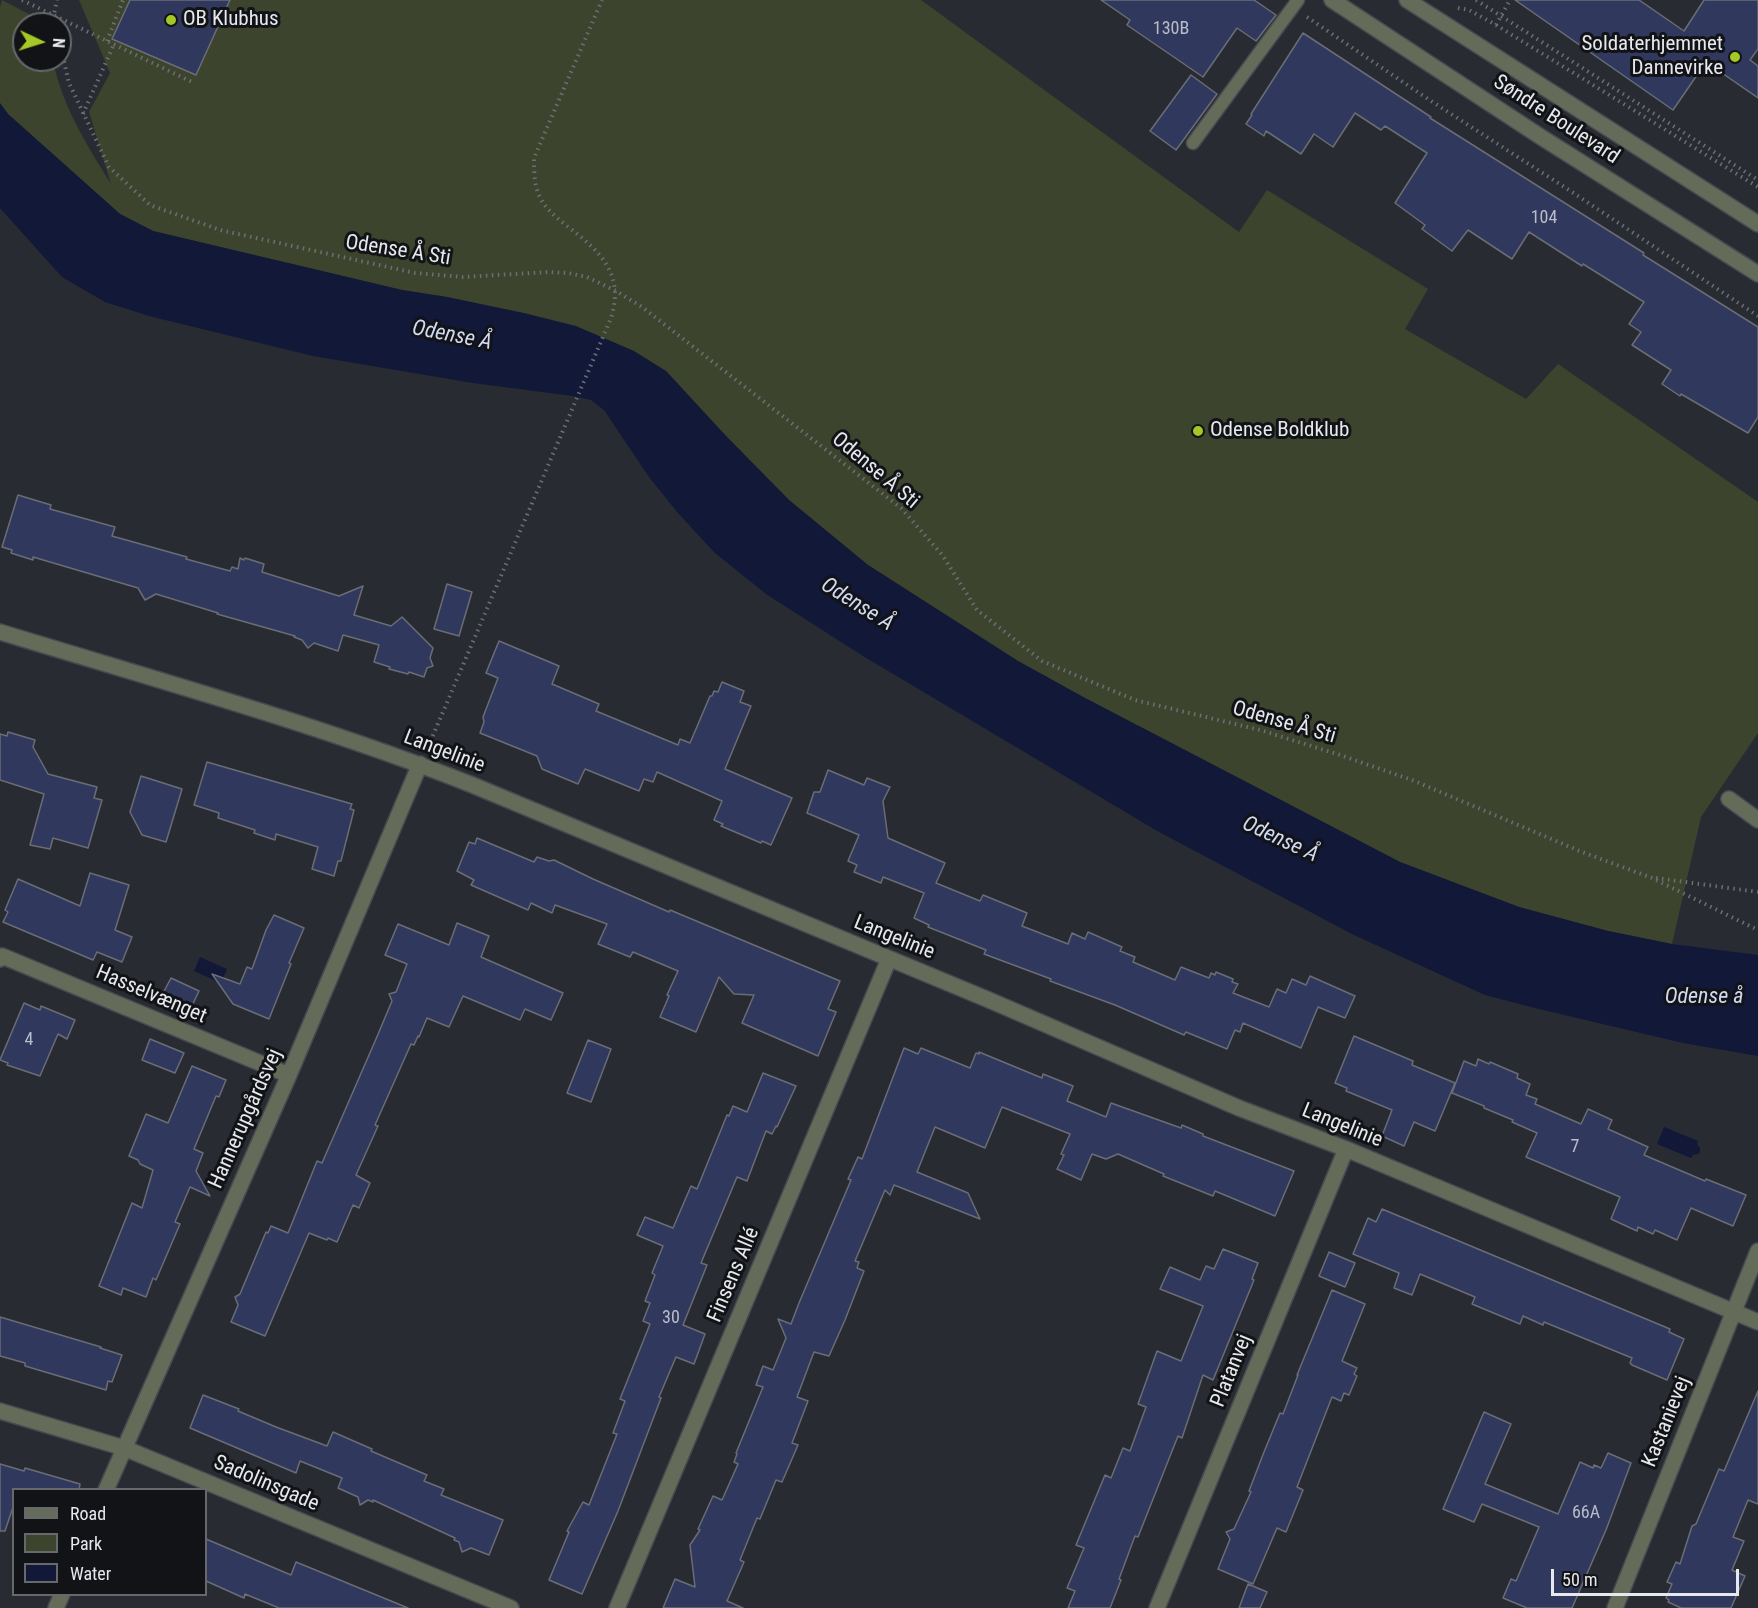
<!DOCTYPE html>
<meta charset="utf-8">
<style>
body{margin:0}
#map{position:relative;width:1758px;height:1608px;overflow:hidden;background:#282b32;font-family:"Roboto Condensed",sans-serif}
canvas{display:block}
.legend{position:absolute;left:12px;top:1488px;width:195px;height:108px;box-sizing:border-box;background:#121316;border:2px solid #67686c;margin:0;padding:8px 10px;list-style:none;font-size:18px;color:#e7e8ed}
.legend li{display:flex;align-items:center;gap:12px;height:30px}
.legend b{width:30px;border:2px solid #67686c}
.north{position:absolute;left:12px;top:12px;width:60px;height:60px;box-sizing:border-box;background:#121316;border:2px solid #67686c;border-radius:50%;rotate:94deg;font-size:16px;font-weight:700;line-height:24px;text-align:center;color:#e7e8ed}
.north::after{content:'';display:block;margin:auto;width:21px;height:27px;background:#a4c825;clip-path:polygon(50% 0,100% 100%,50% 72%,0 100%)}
.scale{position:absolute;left:1551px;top:1569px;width:188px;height:27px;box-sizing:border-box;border:3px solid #e7e8ed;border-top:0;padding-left:8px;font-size:18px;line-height:21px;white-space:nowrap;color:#e7e8ed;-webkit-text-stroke:4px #121316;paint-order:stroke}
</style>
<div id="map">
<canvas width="1758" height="1608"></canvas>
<ul class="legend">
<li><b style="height:8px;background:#656b59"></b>Road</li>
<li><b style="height:16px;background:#3d442d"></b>Park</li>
<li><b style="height:16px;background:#111838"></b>Water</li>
</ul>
<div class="north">N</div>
<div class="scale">50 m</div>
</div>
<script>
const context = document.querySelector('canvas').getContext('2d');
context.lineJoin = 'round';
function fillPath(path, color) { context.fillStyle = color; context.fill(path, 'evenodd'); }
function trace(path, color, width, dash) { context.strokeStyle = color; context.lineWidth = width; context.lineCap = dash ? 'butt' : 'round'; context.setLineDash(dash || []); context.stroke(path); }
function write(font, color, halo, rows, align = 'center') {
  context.font = font + ' "Roboto Condensed",sans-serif'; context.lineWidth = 6; context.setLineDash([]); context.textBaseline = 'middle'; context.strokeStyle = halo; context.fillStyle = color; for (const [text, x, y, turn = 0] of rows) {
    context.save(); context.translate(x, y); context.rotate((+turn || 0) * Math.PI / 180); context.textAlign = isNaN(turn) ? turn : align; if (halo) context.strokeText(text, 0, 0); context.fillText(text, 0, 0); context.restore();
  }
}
fillPath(new Path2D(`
 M2,0l42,22 1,2h-21v36h29c9,46 34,85 58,124l-22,-72 21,-39 -31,-73h842l318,232 28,-42 161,99 -23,40 121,70 32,-35 200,138v231l-57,84 -29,127 -64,-13 -89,-24 -119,-45 -315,-164 -67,-37 -150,-96 -79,-65 -63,-64 -60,-65 -138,-57 -81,-17 -45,-7 -249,-59 -33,-17 -112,-100 -8,-10v-97z`), '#3d442d');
fillPath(new Path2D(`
 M0,103l8,11 112,100 33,17 249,59 45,7 81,17 48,12 58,25 32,20 60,65 63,64 79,65 150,96 67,37 315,164 119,45 89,24 64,13 86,11v101l-75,-13 -144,-34 -54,-14 -131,-60 -195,-103 -296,-176 -97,-62 -52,-42 -36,-39 -29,-36 -45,-67 -13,-10 -18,-4 -100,-13 -160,-27 -164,-40 -44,-14 -43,-25 -62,-69z
 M200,957l27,12 -6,14 -27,-12z
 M1664,1127l34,14 -1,3 3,4v5l-7,2 -2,3 -34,-14z`), '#111838');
const building = new Path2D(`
 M130,0h100l-34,75 -84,-36z
 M1101,0h153l22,15 -20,26 -19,-13 -34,49 -76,-52 3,-5z
 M1515,0h124l45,31 20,-31h54v49l-8,11 8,6v32l-52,-36 -33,48z
 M1303,33l128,84 -1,1 214,135 -1,2 115,72v90l-10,16 -67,-39 -1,2 -18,-12 9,-14 -39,-25 9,-13 -12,-8 15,-22 -61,-38 -1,2 -53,-34 -17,27 -44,-29 -16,21 -30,-22 3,-4 -30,-22 32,-50 -42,-27 -4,4 -26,-17 -22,34 -19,-13 -13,20 -35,-23 -2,5 -18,-12 6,-9 -1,-1z
 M1191,75l26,19 -41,56 -26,-19z
 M18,495l33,10 -1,4 65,18 -3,9 75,21 -1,2 44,12 2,-4 6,2 2,-11 4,2 1,-2 19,6 -2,8 77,24 24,-10 -9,29 37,11 11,-9 31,31 -3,10 3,8 -6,2 -3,9 -15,-5 -1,2 -19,-5 1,-2 -16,-5 5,-17 -36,-10 -5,16 -24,-8 -6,5 -6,-8 -8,-3 1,-1 -78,-22 1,-1 -62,-19 -11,6 -7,-12 -105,-31v3l-22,-7 1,-3 -10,-3z
 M447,584l25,8 -13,44 -25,-7z
 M499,641l60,25 -7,18 47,20 -3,7 82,34 2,-6 10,4 20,-47h2l2,-5 4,1 4,-10 22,9 -4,11 11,4 -26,63 67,29 -21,47 -9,-4 -1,2 -40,-17 2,-2 -9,-4 8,-19 -65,-29 -4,10 -9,-3 -5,12 -54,-22 -7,15 -36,-15 -5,-13 -57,-23 4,-11 -1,-5 15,-39 -12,-5z
 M8,732l27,8 -2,7 15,27 49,13 -3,11 8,2 -14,48 -35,-10 -3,11 -20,-4 14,-51 -44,-14v-46l7,2z
 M207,762l145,42 -2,5 4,1 -13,51h-3l-4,15 -22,-7 6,-22 -42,-13 -1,6 -21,-7 1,-3 -37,-12 1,-5 -25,-8z
 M828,770l36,15 3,-7 23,9 -7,14 5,37 57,25 -9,20 44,18 3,-6 44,18 -5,13 46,18 4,-11 13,6 3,-7 34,15 -2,4 15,6 -2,5 42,18 6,-13 28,11 2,-5 4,2 1,-3 17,7 -1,3 6,2 -5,9 36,14 8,-18 9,4 6,-14 14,6 4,-9 45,20 -10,22 -27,-11 -17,41 -58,-25 -3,9 -5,-2 -8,19 -41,-17 -2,3 -69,-30 -65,-24 1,-2 -67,-25 2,-4 -58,-23 1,-2 -15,-7 10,-25 -41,-16 -2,6 -27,-11 3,-7 -9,-4 11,-26 -52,-22 7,-21h6z
 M141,776l41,13 -16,53 -24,-7 -12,-23z
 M477,838l57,24 3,-5 12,4 5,-1 39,19 76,33 1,-2 170,71 -12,28 8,3 -18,44 -76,-33 12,-28 -20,-1 -15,-17 -23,55 -36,-15 9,-21 -2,-1 11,-24 -45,-19 -3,5 -32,-13 9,-20 -52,-19 -3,8 -21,-10 -3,7 -57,-25 3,-5 -17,-9 12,-29 6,2z
 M90,873l39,12 -14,45 17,7 -10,25 -25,-10 -4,8 -90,-38 5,-10 -3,-2 13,-31 62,27z
 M274,915l30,13 -15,35 2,1 -22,55 -36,-15 -21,-30 28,10 7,-17 5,2 14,-39z
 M457,923l32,13 -8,21 82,36 -12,27 -26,-11 -5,11 -57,-24 -14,31 -22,-9 -8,19 -1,-1 -4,9 -3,-1 -36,81 3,1 -22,49 14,8 -11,25 -6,-3 -16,37 -9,-4 -1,2 -18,-7 -44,103 -34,-14 7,-17 -3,-8 5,-3 26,-62 2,1 3,-7 17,7 29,-72 5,2 54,-124 16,-38 -3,-7 7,-2 11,-28 -22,-9 13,-31 51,21z
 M171,978l28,13 -9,19 -29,-13z
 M24,1003l16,7 1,-4 34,14 -8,19 -9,-5 -18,42 -33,-11 1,-2 -8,-3z
 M1354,1036l59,25 -1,4 43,18 -20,48 -21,-9 -10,24 -22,-10 10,-26 -46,-19 1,-3 -12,-5z
 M150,1039l34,14 -9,20 -33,-13z
 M588,1040l23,9 -20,53 -24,-9z
 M904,1048l14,6 3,-6 49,20 6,-15 3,1v-2l63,26 1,-4 30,12 -6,15 39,16 5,-14 70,25 1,-3 21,9v2l91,35 -19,45 -60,-25 -2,5 -50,-20 1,-2 -46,-20 -12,5 -14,-5 -11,26 -24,-11 7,-14 -3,-1 9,-20 -68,-27 -17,41 -50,-21 -18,45 51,21 12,26 -86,-34 -4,10 -5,-5 -30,71 4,1 -2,6 7,3 -19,49 -16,36 -15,-4 -17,45 11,4 -16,42 6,2 -16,37 -6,-2 -16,39 -3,-1 -17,42 4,2 -17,39 16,7h-80l12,-29 20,8 -5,-42 10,-15 -2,-1 15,-33 9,4 16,-36 -4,-2 3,-8 -1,-1 27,-66 -7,-2 7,-19 10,4 13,-32 -8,-19 13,5 8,-21 52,-123 -3,-1 10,-22 4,2z
 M1478,1059l11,5 1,-2 28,12 -1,4 13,6 -4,11 11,4 -2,5 46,20 7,-15 24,11 -4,9 40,18 -4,8 61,26 1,-2 40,16 -13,31 -42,-18 -14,32 -22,-10 -2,4 -15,-7 -1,4 -26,-12 9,-22 -94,-40 11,-24 -25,-11 1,-2 -29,-12v-2l-32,-13 12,-32 12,5z
 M192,1066l34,14 -7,17 -3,-1 -22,53 9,4 -7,18 14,25 -20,-9 -15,35 5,2 -24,56 -3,-2 -7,19 -23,-9 -2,7 -22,-9 33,-83 10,5 11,-38 -13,-6 -2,-4 -9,-4 17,-42 22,9z
 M763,1073l33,13 -19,41 -1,-1 -4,8 -6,-3 -19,50 -10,-4 -36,86 6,2 -24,60 22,9 -11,30 -18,-7 -17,40 2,1 -43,113 -36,83 -33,-14 20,-48 -2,-1 16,-29 6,3 28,-71 -4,-1 12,-32 -5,-2 30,-75 -7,-3 7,-18 -5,-2 10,-26 -3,-2 11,-27 -26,-11 8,-18 28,11 18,-42 6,3 30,-74 2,1 4,-10 14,6z
 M1382,1209l288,120 -1,3 15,7 -17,41 -35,-15 -2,-2 2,-5 -88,-36 -1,3 -20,-9 -3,8 -48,-20 3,-7 -55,-23 -8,21 -18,-7 5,-15 -46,-19 15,-36 8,4z
 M1223,1249l35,14 -6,16 2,1 -41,100 -10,-5 -21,63 -4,-2 -40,101 -3,-1 -16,43 2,1 -11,28h-42l7,-17 -8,-3 17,-40 -8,-3 29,-70 6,3 12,-30 7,3 16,-44 -8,-3 19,-53 24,10 22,-55 -43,-17 10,-22 30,13 6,-14 8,3z
 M1329,1252l26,11 -10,24 -26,-11z
 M1332,1290l33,14 -23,57 15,7 -3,6 3,2 -8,19 -5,-2 -3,8 -9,-4 -35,90 6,3 -17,42 -9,-4 -24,56 -35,-15 12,-30 -4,-7 8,-3 17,-37 -2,-1 15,-39 16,-39 3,1 15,-39h-1z
 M0,1317l101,30 -1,1 22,7 -10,27 -4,-1 -2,9 -81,-24v-3l-25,-7z
 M1758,1391v113l-10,-4 -15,37 11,4 -12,29 13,6 -14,32h-50l-13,-6 1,-2 -3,-2 6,-14 -5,-2 9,-20 4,2 12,-38 4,-2 23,-55 5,2z
 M203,1395l36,14 -1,2 38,16 51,19 6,-14 39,17 -1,2 56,24 -3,6 20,8 -3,6 62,25 -14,35 -18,-7 -9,4 -3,-10 -5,-2 1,-2 -82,-38v2l-5,-2 -8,5 -2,-8 -20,-9 4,-10 -42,-17 -4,12 -106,-45z
 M1484,1412l27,12 -26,60 73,30 22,-52 13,6 1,-3 7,3 7,-15 23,10 -25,67 -34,78h-45l-24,-10 8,-19 5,2 23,-54 -57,-23 -8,18 -31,-13z
 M0,1464l24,7 1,-3 55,16 -1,6h-65v14l-9,27h-5z
 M206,1539l85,36 5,-13 112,46h-129l-34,-14 -1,4 -38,-17z
 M1248,1584l19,8 -7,16h-21z`);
fillPath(building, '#30395d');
trace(building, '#6a6d75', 1.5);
const service = new Path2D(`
 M1193,143l105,-143`);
const minor = new Path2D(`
 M0,632c157,48 317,92 470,152l519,216 250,108 107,41 412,173
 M1729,799l29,21
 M0,959l2,-3 287,119
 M0,1411l124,37 387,160
 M106,1490l183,-415 131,-311
 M56,1608l6,-14
 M617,1608l272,-649
 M1157,1608l189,-459
 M1615,1608l143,-357`);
const tertiary = new Path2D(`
 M1332,0l209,137 217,137
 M1407,0l351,224`);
trace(service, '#474950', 15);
trace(minor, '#474950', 18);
trace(tertiary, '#474950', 18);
trace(new Path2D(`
 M22,0l170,82
 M1476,0l282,180
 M1458,8l11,2 27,15 262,162
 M1307,17l121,82 141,91 189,126
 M56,24l-2,-10 3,-14
 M1496,25l14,-25
 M107,41l16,-41
 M60,44l9,39 40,84 41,38 70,25 195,43 47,4 87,-5 19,1 19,4 29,14 26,16 259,201 42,48 34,54 65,51 93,39 125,30 77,24 75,26 170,72 70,26 106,52
 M83,114l31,-70
 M428,747l183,-429c14,-44 -11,-67 -44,-92 -11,-9 -23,-18 -28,-31 -5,-11 -5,-25 -5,-37l68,-158
 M1656,878l102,14`), '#6c6f75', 4, [1.5, 4.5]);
trace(service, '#656b59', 12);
trace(minor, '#656b59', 15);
trace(tertiary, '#656b59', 15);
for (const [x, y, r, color] of [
 [171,20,6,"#a4c825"],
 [1735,57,6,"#a4c825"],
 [1198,431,6,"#a4c825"]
]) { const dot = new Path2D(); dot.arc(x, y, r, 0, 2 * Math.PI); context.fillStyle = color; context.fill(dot); trace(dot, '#121316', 2); }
write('18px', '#b9bcc9', null, [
 ["130B",1171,29],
 ["104",1544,218],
 ["4",29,1040],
 ["7",1575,1147],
 ["30",671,1318],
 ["66A",1586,1513]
]);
write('21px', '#e7e8ed', '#121316', [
 ["OB Klubhus",183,20],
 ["Soldaterhjemmet",1723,45,"right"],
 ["Dannevirke",1723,69,"right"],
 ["Odense Boldklub",1210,431]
], 'left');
write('21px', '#e7e8ed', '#121316', [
 ["Søndre Boulevard",1556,120,33],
 ["Odense Å Sti",398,251,9],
 ["Odense Å Sti",875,471,40],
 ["Odense Å Sti",1284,723,16],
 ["Langelinie",444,752,21],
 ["Langelinie",894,938,22],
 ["Hasselvænget",151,995,23],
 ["Hannerupgårdsvej",246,1119,-66],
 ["Langelinie",1342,1126,22],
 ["Finsens Allé",734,1275,-67],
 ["Platanvej",1232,1371,-68],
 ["Kastanievej",1667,1422,-68],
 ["Sadolinsgade",266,1484,23]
]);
write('italic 22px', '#d1d9f3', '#121316', [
 ["Odense Å",452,336,11],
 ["Odense Å",857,605,32],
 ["Odense Å",1280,840,25],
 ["Odense å",1704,997]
]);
</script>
